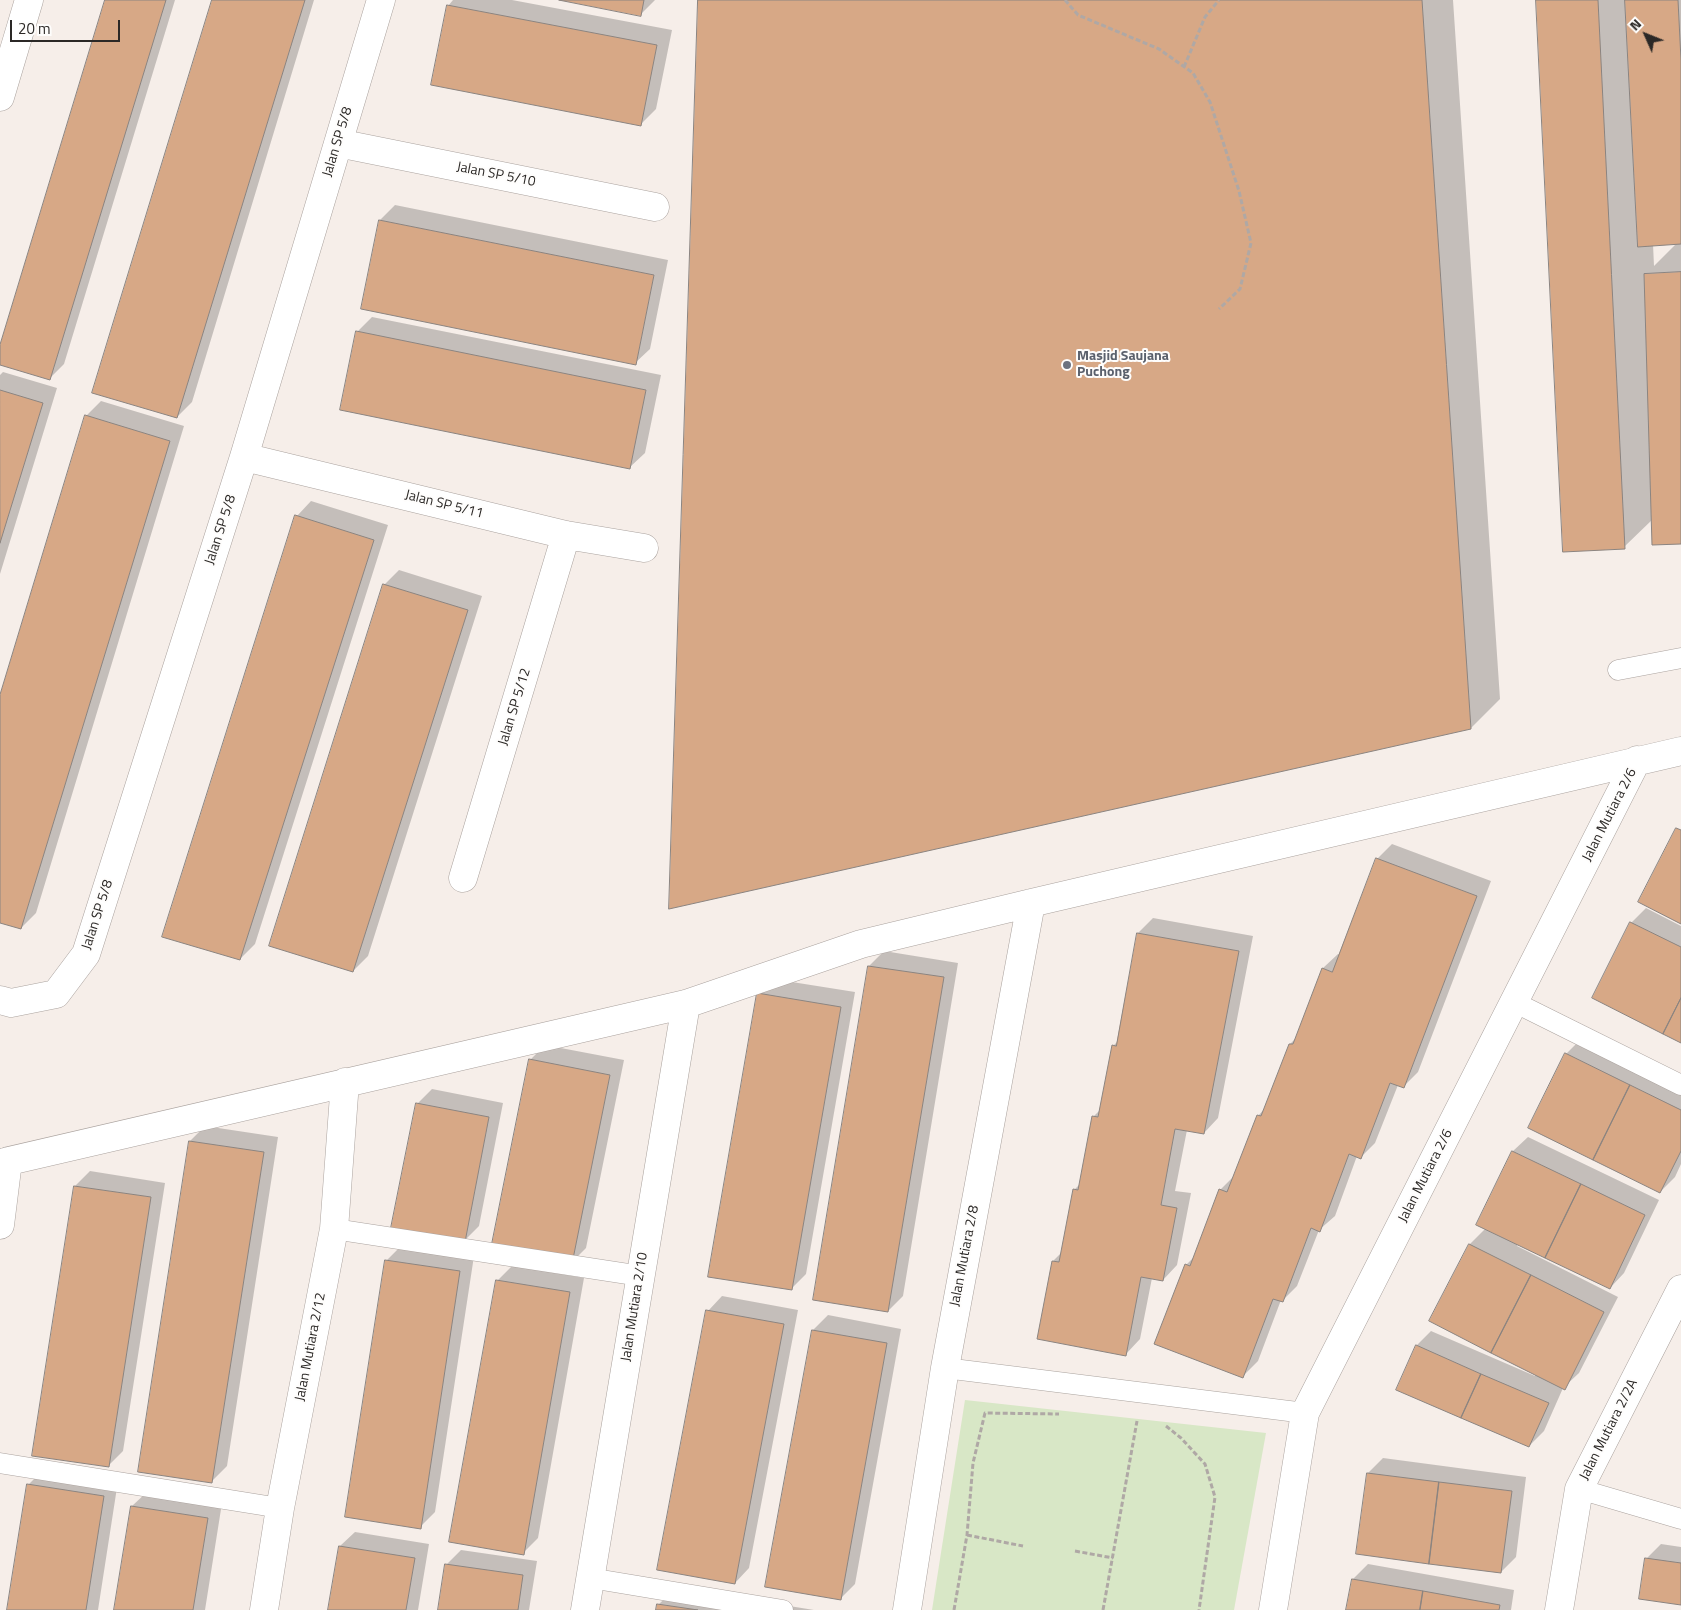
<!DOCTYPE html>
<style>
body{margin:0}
#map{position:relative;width:1681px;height:1610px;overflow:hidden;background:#f6eee9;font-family:"Titillium Web",sans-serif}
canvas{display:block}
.north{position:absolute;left:1621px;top:10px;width:50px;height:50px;-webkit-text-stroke:4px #fefdfc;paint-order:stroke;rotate:314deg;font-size:14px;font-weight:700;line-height:20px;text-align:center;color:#2b2826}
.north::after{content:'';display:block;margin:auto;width:18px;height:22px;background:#2b2826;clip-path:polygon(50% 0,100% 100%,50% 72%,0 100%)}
.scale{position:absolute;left:10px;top:20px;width:110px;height:22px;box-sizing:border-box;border:2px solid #2b2826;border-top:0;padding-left:6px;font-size:15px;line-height:18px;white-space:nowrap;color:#2b2826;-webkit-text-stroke:4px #fefdfc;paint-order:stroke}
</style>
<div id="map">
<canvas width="1681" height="1610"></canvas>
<div class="north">N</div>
<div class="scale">20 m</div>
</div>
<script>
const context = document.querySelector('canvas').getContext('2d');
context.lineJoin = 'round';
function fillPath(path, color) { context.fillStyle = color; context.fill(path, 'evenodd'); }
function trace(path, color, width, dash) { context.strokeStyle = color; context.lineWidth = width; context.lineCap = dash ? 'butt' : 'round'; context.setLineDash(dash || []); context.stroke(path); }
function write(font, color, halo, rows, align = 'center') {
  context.font = font + ' "Titillium Web",sans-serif'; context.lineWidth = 4; context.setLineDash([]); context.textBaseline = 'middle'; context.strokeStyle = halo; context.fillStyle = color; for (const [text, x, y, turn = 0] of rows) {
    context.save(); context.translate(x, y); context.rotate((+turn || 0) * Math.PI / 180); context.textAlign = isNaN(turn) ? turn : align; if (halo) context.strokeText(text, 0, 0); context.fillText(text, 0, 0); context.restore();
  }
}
fillPath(new Path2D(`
 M965,1400l301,33 -32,177h-302z`), '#d8e7c6');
fillPath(new Path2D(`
 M106,0h69l-111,364 -15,15 -49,-15v-15z
 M213,0h101l-122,402 -15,15z
 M453,0h59l160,30 -16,79 -15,15 -193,-118z
 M565,0h90l-14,14z
 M700,0h753l47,699 -29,29z
 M1537,0h144v542l-28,-23 -29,28zM1677,243l-23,23 -1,-22z
 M395,205l273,55 -18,89 -15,14 -273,-55 18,-88z
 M372,317l289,58 -16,78 -15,14 -273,-135z
 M3,372l54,16 -57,186v-199z
 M101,401l83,25 -148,487 -15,15 -21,-7v-222l86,-283z
 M311,501l77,24 -133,419 -15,15 57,-443z
 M399,570l83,26 -114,360 -15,15 31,-386z
 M1392,844l99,37 -73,191 -15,15 -5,-2 -23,58 -14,14 -4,-1 -22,60 -16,14 -22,56 -15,15 -1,-1 -23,61 -15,15 -57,-111 9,-9 25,-66 15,-15 23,-59 8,-9 24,-63 6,-6 27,-70 15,-14 2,1 37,-96z
 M1646,908l35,18v116l-50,-119z
 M1153,918l100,18 -35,182 -14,15 -17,-3 -12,61 16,2 -14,72 -14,15 -11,-2 -12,61 -14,15 -73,-93 10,-10 11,-61 7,-7 12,-66 8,-8 12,-63 5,-5 20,-108z
 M884,951l74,12 -55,333 -15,15 -19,-345z
 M773,979l82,13 -49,282 -15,15 -33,-295z
 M1581,1039l100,49v76l-6,13 -15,15 -94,-138z
 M545,1045l79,15 -38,188 -15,15 -41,-203z
 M432,1089l71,14 -24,123 -15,15 -47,-137z
 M205,1126l73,11 -51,329 -15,15 -73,-11 51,-329z
 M1528,1137l131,63 -35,73 -14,15 -92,-44 -1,2 101,51 -39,76 -16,15 -19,43 -15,15 -112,-101 14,-14 104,45 1,-2 -105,-54 39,-76 16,-16 -8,-4 35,-73z
 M90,1171l75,12 -42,268 -15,15 -33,-280z
 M401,1246l73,10 -39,256 -15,15 -34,-266z
 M512,1266l72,12 -46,260 -15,15 -26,-272z
 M722,1296l76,14 -49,258 -14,15 -27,-272z
 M828,1315l73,14 -46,255 -15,15 -73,-13 46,-256z
 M1383,1458l143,19 -10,80 -15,15 -133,-99z
 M43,1470l75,11 -20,129h-89l19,-125z
 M147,1492l75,11 -17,107h-90l17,-104z
 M355,1532l74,12 -11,66h-89l11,-64z
 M1661,1544l20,3v57l-35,-45z
 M461,1550l76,11 -8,49h-90l7,-45z
 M1368,1564l146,26 -3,20h-164l6,-31z
 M674,1590l71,20h-87l1,-6z
 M777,1604l37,6h-43z`), '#0003');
const building = new Path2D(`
 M105,0h61l-116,380 -50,-15v-20z
 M212,0h93l-128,418 -85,-25z
 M559,0h85l-3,16z
 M698,0h724l49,729 -802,180z
 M1536,0h62l27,549 -62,3z
 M1625,0h53l3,60v184l-43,3z
 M447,5l210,40 -16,81 -210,-41z
 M379,220l275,55 -18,90 -275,-56z
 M1681,272v272l-29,1 -8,-271z
 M356,331l290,59 -16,79 -290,-59z
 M0,390l43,13 -43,140z
 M85,415l85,26 -149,488 -21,-6v-228z
 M295,515l79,25 -134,420 -78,-23z
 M383,584l85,26 -115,362 -84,-26z
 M1676,828l5,2v94l-43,-22z
 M1376,858l101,38 -73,192 -14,-5 -29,76 -12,-5 -29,78 -9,-4 -28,74 -10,-3 -30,79 -89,-34 31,-80 5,2 29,-77 8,3 30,-77 4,1 28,-72h4l29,-76 10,4z
 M1630,922l51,25v51l-18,36 -71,-36z
 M1137,933l102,18 -35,183 -29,-5 -14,76 16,3 -14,73 -22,-4 -15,79 -89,-17 15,-78 7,1 14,-73 5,1 14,-74 6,1 14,-72 4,1z
 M868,966l76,11 -56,335 -75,-12z
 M757,993l84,14 -49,283 -84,-13z
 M1681,998v45l-18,-9z
 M1565,1053l65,32 -37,75 -65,-32z
 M529,1059l81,16 -38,189 -81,-15z
 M1630,1085l51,25v41l-21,42 -67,-33z
 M416,1103l73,14 -24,125 -74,-14z
 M189,1141l75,11 -52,331 -74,-11z
 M1512,1151l69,33 -36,74 -69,-33z
 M1581,1184l64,31 -35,74 -65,-31z
 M74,1186l77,11 -42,270 -77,-11z
 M1469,1244l62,31 -40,78 -62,-32z
 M385,1260l75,11 -39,258 -76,-12z
 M1531,1275l73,37 -39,78 -74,-37z
 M496,1280l74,12 -46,263 -75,-13z
 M706,1310l78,14 -49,260 -78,-14z
 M812,1330l75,13 -46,257 -76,-13z
 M1416,1345l65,29 -20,44 -65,-28z
 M1481,1374l68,29 -20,44 -68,-29z
 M1367,1473l72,9 -10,82 -73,-10z
 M1439,1482l73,9 -11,82 -72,-9z
 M27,1484l77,12 -18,114h-79z
 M131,1506l77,12 -15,92h-79z
 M339,1546l76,12 -9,52h-78z
 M1645,1558l36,5v42l-42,-6z
 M445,1564l78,11 -5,35h-80z
 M1352,1579l71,12 -3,19h-74z
 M1423,1591l77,14 -1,5h-79z
 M657,1604l41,6h-42z`);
fillPath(building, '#d7a886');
trace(building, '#8b8480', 1);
const lane = new Path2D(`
 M1618,670l63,-12
 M1514,1002l167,83
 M334,1229l307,47
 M945,1368l360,45
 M0,1463l280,45
 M1579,1489l102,30
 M590,1578l193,32`);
const street = new Path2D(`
 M0,97l29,-97
 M338,143l317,64
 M244,457l322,78 78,13
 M463,878l103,-343
 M0,1000l11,3 45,-9 30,-40 158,-497 137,-457
 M0,1163l686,-159 175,-60 170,-41 650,-152
 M0,1225l8,-64
 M264,1610l16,-102 54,-279 11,-147
 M585,1610l101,-606
 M907,1610l38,-242 86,-465
 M1273,1610l32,-197 332,-653
 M1559,1610l20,-121 102,-200`);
trace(lane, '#aba39f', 21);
trace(street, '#aba39f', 29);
trace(new Path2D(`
 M1065,0l13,15 81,34 34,24 17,29 29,89 12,52 -11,46 -21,20
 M1184,67l21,-50 14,-17
 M1166,1426l15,12 24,26 10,33 -16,113
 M967,1535l56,11
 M1075,1551l38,7
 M954,1610l13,-75 6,-72 12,-50 74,1
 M1103,1610l34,-189`), '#afa8a5', 3, [5, 2.5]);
trace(lane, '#fff', 20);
trace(street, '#fff', 28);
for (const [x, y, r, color] of [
 [1067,365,5,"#6b7280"]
]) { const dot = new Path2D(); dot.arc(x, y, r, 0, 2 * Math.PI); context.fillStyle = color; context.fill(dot); trace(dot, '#fefdfc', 2); }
write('14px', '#2b2826', '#fefdfc', [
 ["Jalan SP 5/8",338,142,-73],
 ["Jalan SP 5/10",496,175,11],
 ["Jalan SP 5/11",444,505,14],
 ["Jalan SP 5/8",221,530,-72],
 ["Jalan SP 5/12",515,707,-73],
 ["Jalan Mutiara 2/6",1610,815,-63],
 ["Jalan SP 5/8",98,915,-72],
 ["Jalan Mutiara 2/6",1426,1176,-63],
 ["Jalan Mutiara 2/8",965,1256,-79],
 ["Jalan Mutiara 2/10",635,1307,-81],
 ["Jalan Mutiara 2/12",311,1347,-79],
 ["Jalan Mutiara 2/2A",1609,1430,-63]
]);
write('bold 14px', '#5b616d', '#fefdfc', [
 ["Masjid Saujana",1077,357],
 ["Puchong",1077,373]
], 'left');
</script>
